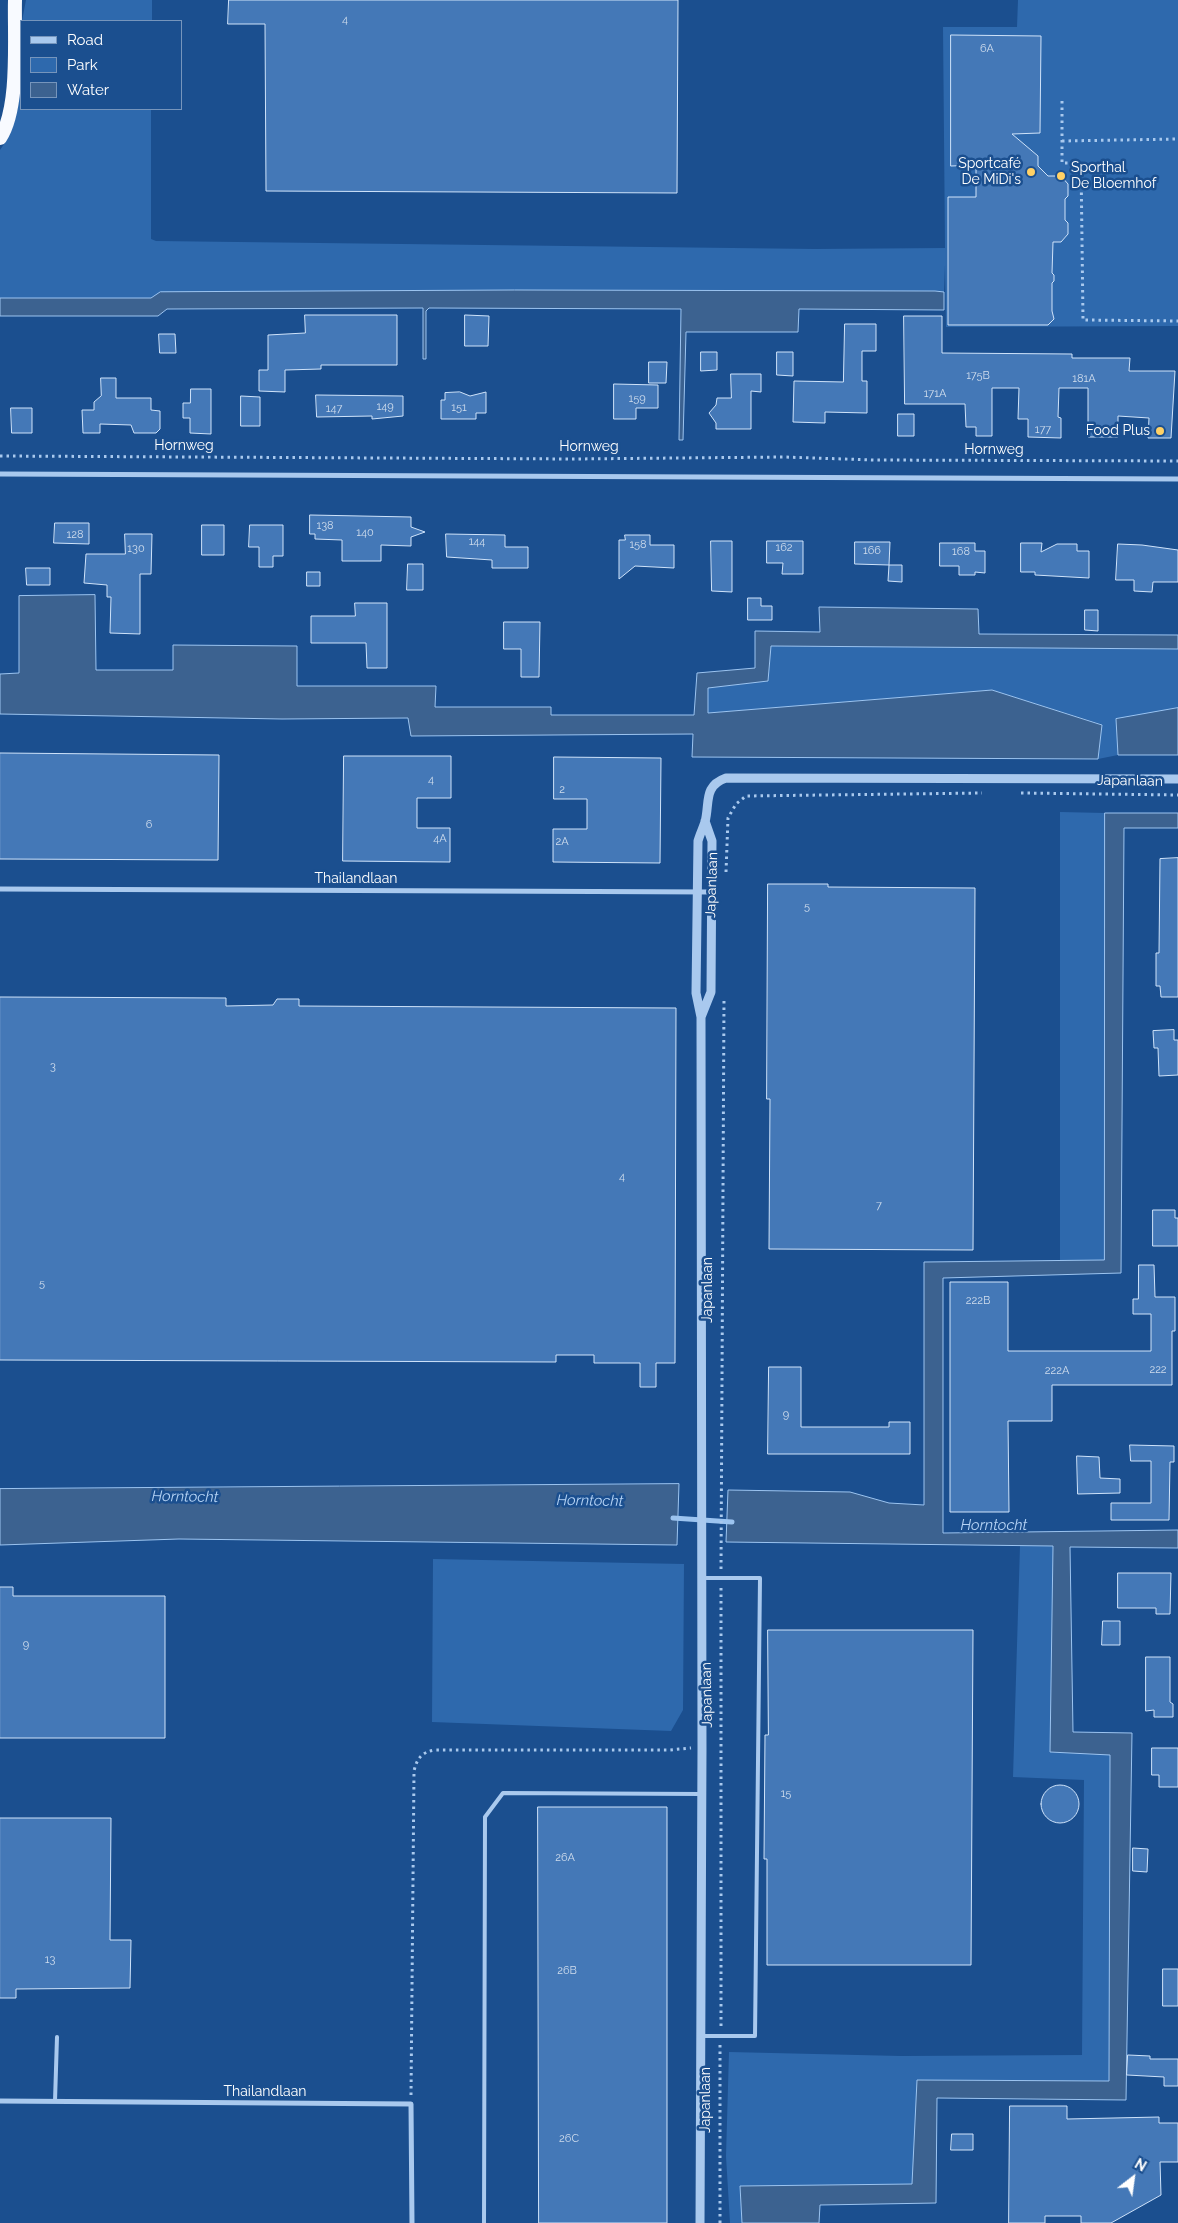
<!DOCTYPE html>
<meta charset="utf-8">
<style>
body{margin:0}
#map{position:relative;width:1178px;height:2223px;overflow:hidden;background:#1b4f8f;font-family:Raleway,sans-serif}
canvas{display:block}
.legend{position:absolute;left:20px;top:20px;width:162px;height:90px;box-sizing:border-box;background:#1b4f8f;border:1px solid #7695bc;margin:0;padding:6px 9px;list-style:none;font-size:15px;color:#fff}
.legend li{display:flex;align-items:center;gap:10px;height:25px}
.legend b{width:25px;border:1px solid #7695bc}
.north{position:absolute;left:1108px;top:2153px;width:50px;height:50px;-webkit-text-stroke:4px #1b4f8f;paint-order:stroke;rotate:30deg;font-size:14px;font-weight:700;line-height:20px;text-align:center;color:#fff}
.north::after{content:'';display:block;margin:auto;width:18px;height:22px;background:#fff;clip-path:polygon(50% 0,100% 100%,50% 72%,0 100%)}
</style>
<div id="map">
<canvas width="1178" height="2223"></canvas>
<ul class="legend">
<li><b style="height:6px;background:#a9c9ee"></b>Road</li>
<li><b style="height:14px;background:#2e69ad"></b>Park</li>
<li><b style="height:14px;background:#3c6290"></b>Water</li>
</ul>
<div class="north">N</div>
</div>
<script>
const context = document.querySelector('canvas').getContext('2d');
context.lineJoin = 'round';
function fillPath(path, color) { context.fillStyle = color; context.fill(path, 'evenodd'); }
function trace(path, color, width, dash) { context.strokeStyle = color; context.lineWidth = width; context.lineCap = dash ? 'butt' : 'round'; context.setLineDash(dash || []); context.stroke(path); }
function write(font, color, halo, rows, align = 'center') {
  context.font = font + ' Raleway,sans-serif'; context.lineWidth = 5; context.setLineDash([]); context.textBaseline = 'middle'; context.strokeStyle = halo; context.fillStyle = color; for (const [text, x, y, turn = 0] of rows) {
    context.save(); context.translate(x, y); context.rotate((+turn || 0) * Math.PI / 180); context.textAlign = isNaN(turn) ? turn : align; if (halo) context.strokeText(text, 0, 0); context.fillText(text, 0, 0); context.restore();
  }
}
fillPath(new Path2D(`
 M26,0h126v21h-130z
 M1018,0h160v326l-232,1 -1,-62 -1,27h-783l-10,6h-151v-148c27,-35 20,-84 21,-126v85h130v130l5,2 659,8 130,-1 -2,-221h74z
 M771,646l407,3v59l-62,11 2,36 -20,4 3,-35 -109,-34 -284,23v-25l60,-7z
 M1060,812l45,1 -1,447h-44z
 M1020,1546h33l-3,206 60,2 -1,327 -191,-1 -5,105 -173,1 2,37h-12l-4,-67 3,-104 172,4 181,-1 2,-275 -71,-3z
 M433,1559l251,5 -1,146 -12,21 -239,-9z`), '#2e69ad');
const water = new Path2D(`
 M515,290l420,1 9,1v18l-145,-1 -1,23h-112l-3,108h-4l2,-131 -252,-1 -3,3v48h-3v-51l-256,1 -9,7h-158v-18h151l9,-6z
 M95,595l1,75h77v-25l124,1v40h139l-1,21h116v8h143l3,-42 58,-5v-37l65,1 -1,-25 159,2 1,25 199,1v14l-407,-3 -3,35 -60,7v25l284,-23 110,35 -4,34 -406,-2 1,-23 -282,2 -3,-18 -126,1 -282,-5v-40l19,-1v-77z
 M1178,708v47h-60l-2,-36z
 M1105,813h73v15h-54l-3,445 -178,5v255l235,-3v18l-108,-1 3,185 59,1 -6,367 -189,-2 -1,105 -116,2 -1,18h-77l-2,-37 172,-2 5,-104 192,1 1,-326 -60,-3 3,-206 -327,-4 2,-52 122,2 39,11 35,2v-243l180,-2z
 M679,1484l-2,61 -498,-6 -179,6v-56z`);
fillPath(water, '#3c6290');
trace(water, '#9cc4f0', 1);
trace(new Path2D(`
 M673,1518l59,4`), '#9cc4f0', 5);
const building = new Path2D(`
 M229,0h449l-1,193 -411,-2 -1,-167h-37z
 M951,35l90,1 -1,97 -28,1 26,22v10l10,10h13l7,8v12l-3,3v21l3,3v11l-7,8h-8l-1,31 2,2v6l-2,2v28l2,8 -6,6h-100v-128h28v-32l-25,1z
 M305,315h92v50h-76v4l-36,1v22l-26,-1v-21h9v-35l37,-2z
 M465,315l24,1 -1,30h-23z
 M904,316h38v37l130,1v4h58l-1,13h46l-4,67h-23l1,-20 -31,-2v21h-30v-49h-29l-1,29 3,1v20l-33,-1v-18h-10l1,-31h-27v48h-16v-9h-10l-1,-23h-60z
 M845,324h31v27h-14v30h5v32l-42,-1v11l-32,-1 1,-41 49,1z
 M159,334h16l1,19h-16z
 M701,352h16v18l-16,1z
 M777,352h16v24l-16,-1z
 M649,362h18l-1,21h-17z
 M731,374h30v18l-10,-1v38h-35v-6l-7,-10 7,-8 1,-7h14z
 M101,378h15v20h35v12l9,1v18l-4,4h-22l-3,-8 -31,-1v9h-17l-1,-23h12v-8l7,-6z
 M614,384l44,1v23h-22v11h-22z
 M191,389h20v45l-21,-1v-15h-7v-15h7z
 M460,392l10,4 16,-4v21h-10v6h-35v-19h4v-7z
 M316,395l87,1v20l-31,3v-3l-55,1z
 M241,396l19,1v29h-19z
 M11,408h21v25h-20z
 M898,414h16v22h-16z
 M310,515l101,2v10l14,5 -14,5v9l-30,-1v16h-39v-21l-27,-1v-5h-5z
 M55,523h34v21l-35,-1z
 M202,525h22v30h-22z
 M250,525h33v31h-10v11h-14v-20h-10z
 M125,534h27l-1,40h-11v60l-30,-1 1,-36h-4v-12l-23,-2 2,-29h39z
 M446,534l59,1v12h23v21h-36v-8l-45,-3z
 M625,535h25v10h24v23l-39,-2 -16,13v-39h6z
 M711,541h21v51l-20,-1z
 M767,541h36v33h-21l1,-11h-16z
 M855,542h35l-1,23h13v17l-14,-1 1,-16 -34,-1z
 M940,543h35v8h10v22l-10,-1v3h-16v-9h-19z
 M1021,543h21l-1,9 16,-8h20v7h12v27l-54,-3v-3h-14z
 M1118,544l24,1 36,5v32h-25l-1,10 -18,-1v-11h-18z
 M408,564h15v26h-16z
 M26,568h24v17h-23z
 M307,572h13v14h-13z
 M748,598h13v8h11v14h-24z
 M355,603h32v65h-20l-1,-25h-55v-27h44z
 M1085,610h13v21l-13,-1z
 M504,622h36l-1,55h-18v-28h-17z
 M0,753l219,2 -1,105 -218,-1z
 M344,756h107v42h-34v30h33v34l-107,-1z
 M554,757l107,1 -1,105 -107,-1v-33h34v-30h-33z
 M1178,858v139h-17l-1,-11h-4v-33h3l1,-94z
 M768,884h60v3l147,1 -2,362 -204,-1 1,-150h-3z
 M0,997l226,1v8l47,-1 4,-6h22v7l377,2 -1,355h-19v24h-16v-24h-46v-8h-38v7l-556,-2z
 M1174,1030v10h4v35l-19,1 -1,-28h-4l-1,-17z
 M1153,1210h22v8h3v28h-25z
 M1139,1265h15l1,32h20v34h-3v54h-120v36h-44l1,91h-59v-230h58v69h143v-37h-18v-15h5z
 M769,1367h32v60h88v-5h21v32h-142z
 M1130,1445l44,1v16h-4l-1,58h-58v-17h40v-42h-20z
 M1077,1456l22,1 1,21 20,1v14l-42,1z
 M1118,1573h53l-1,41h-14v-6h-38z
 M0,1587h13v9h152v142h-165z
 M1103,1621h17v24h-18z
 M768,1630h205l-2,335h-204v-106h-3l1,-124h3z
 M1146,1657h24v45l3,2v13h-19v-7l-8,1z
 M1152,1748h26v39h-19v-12h-7z
 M1041 1804a19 19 0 1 1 38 0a19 19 0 1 1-38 0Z
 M538,1807h129v416h-128z
 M0,1818h111l-1,122h21l-1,48 -114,1v9h-16z
 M1133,1848l15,1 -1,23 -14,-1z
 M1163,1969h15v37h-15z
 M1128,2055l22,1v3h28v27h-14v-9l-37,-2z
 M1010,2106h57v13l92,-2v6h19v39h-18l1,33 -50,28h-30v-7h-36v7h-36z
 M952,2134h21v16h-22z`);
fillPath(building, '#4478b7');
trace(building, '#cfe3fa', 1);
trace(new Path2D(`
 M1062,101v62h19l2,157 95,1
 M1062,141l116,-2
 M0,456l573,3 210,-2 91,3 304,1
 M1021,793l157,2
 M726,872l2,-54 8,-14 10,-8 236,-3
 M721,1569l3,-571
 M721,2026v-438
 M411,2095l3,-324c3,-13 8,-19 21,-21h235l21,-2
 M720,2223v-178`), '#a9c9ee', 3, [2.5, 4]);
trace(new Path2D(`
 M701,2036h54l5,-458h-57
 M55,2101l2,-64
 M484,2223l1,-406 18,-24 198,1`), '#a9c9ee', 4);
trace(new Path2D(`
 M0,474l1178,5
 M0,889l712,3
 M0,2101l411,3 1,119`), '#a9c9ee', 5);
trace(new Path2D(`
 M701,1017l10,-25 1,-151 -7,-20
 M700,2223l2,-475 -1,-731 -5,-24 2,-152c2,-7 5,-13 7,-19 5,-19 -2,-36 21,-44l452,1`), '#a9c9ee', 9);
trace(new Path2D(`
 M0,138c20,-30 14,-101 15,-138`), '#f8faff', 14);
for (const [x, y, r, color] of [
 [1031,172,5,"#ffd166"],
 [1061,176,5,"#ffd166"],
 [1160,431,5,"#ffd166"]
]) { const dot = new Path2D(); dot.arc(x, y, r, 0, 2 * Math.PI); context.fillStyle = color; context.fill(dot); trace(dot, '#1b4f8f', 2); }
write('11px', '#d0dded', null, [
 ["4",345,20],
 ["6A",987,49],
 ["175B",978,376],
 ["181A",1084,379],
 ["171A",935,394],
 ["159",637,399],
 ["149",385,407],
 ["151",459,408],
 ["147",334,409],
 ["177",1043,430],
 ["138",325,526],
 ["140",365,533],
 ["128",75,535],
 ["144",477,542],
 ["158",638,545],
 ["162",784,548],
 ["130",136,549],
 ["166",872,551],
 ["168",961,552],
 ["4",431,780],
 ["2",562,790],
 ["6",149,825],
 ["4A",440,839],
 ["2A",562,842],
 ["5",807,907],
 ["3",53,1067],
 ["4",622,1177],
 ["7",879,1206],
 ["5",42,1284],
 ["222B",978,1301],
 ["222",1158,1370],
 ["222A",1057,1371],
 ["9",786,1415],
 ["9",26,1645],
 ["15",786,1794],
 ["26A",565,1858],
 ["13",50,1960],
 ["26B",567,1971],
 ["26C",569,2139]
]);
write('14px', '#fff', '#1b4f8f', [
 ["Sportcafé",1021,164],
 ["De MiDi's",1021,180],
 ["Sporthal",1071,168,"left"],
 ["De Bloemhof",1071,184,"left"],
 ["Food Plus",1150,431]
], 'right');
write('14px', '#fff', '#1b4f8f', [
 ["Hornweg",184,446],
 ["Hornweg",589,447],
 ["Hornweg",994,450],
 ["Japanlaan",1130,781,1],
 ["Thailandlaan",356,879],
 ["Japanlaan",712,885,-88],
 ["Japanlaan",708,1290,-90],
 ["Japanlaan",707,1695,-91],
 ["Thailandlaan",265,2092],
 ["Japanlaan",706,2100,-90]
]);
write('italic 15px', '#b5d3f5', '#1b4f8f', [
 ["Horntocht",185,1497,1],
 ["Horntocht",590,1501,1],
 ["Horntocht",994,1525]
]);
</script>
